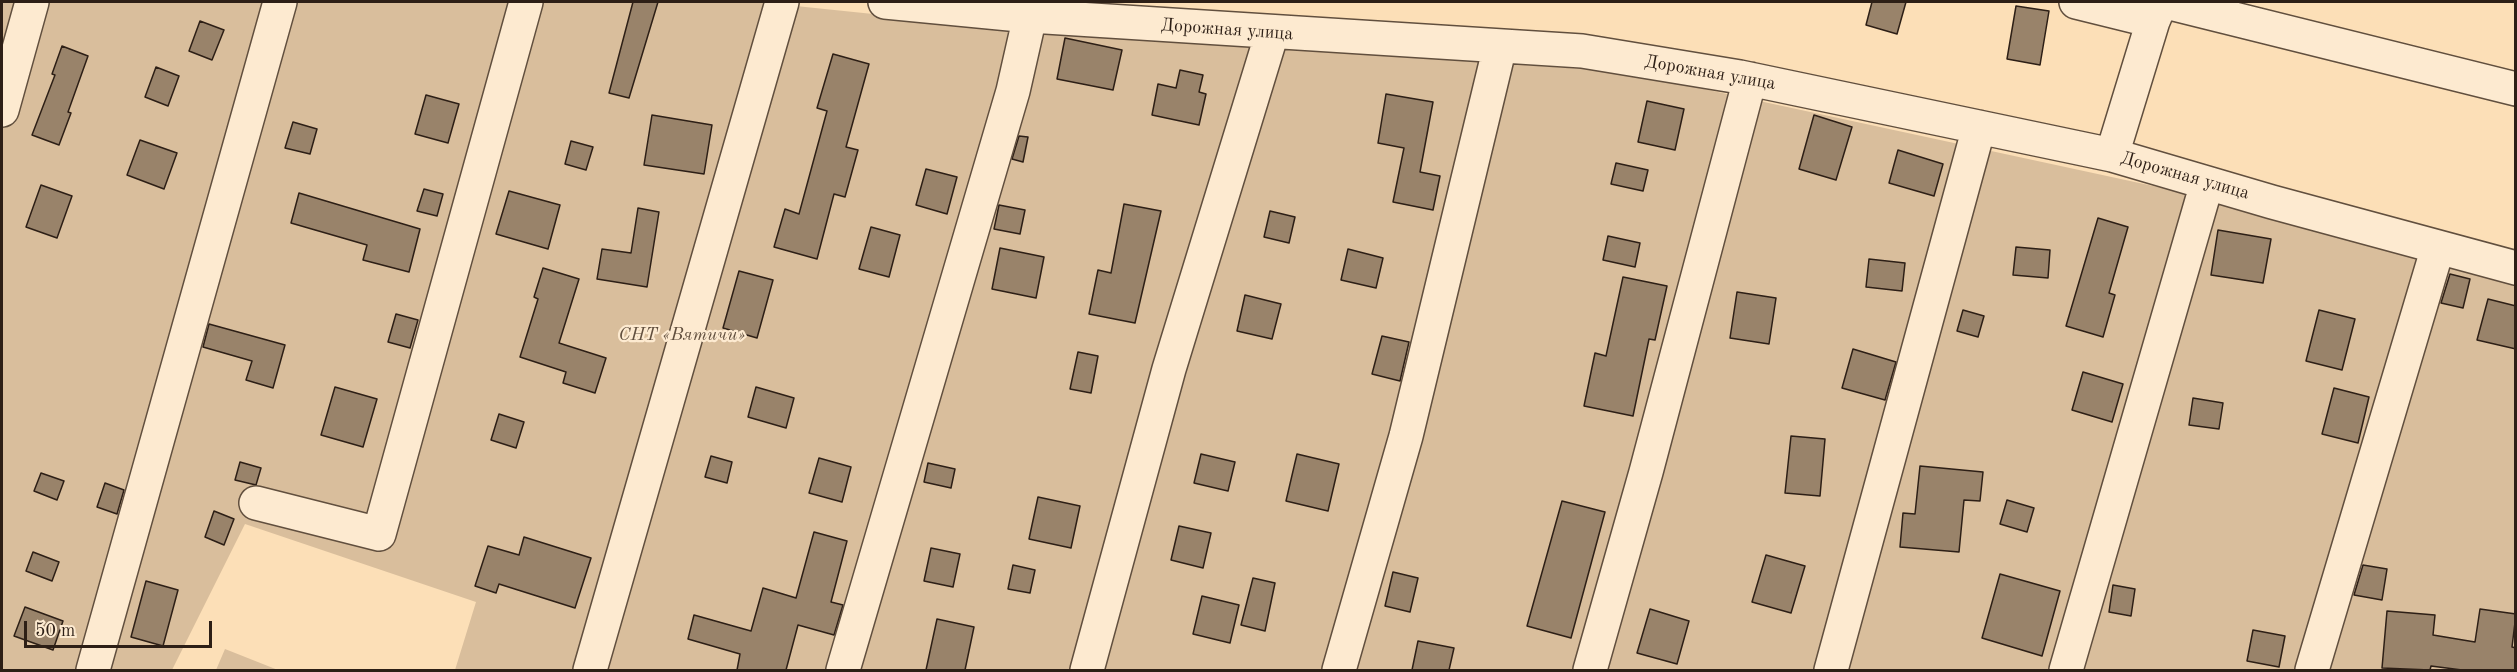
<!DOCTYPE html>
<meta charset="utf-8">
<style>
body{margin:0}
#map{position:relative;width:2517px;height:672px;overflow:hidden;background:#fcdfb7;font-family:"Old Standard TT",serif}
canvas{display:block}
.frame{position:absolute;inset:0;border:3px solid #2d1f16;pointer-events:none}
.scale{position:absolute;left:24px;top:621px;width:188px;height:27px;box-sizing:border-box;border:3px solid #2d1f16;border-top:0;padding-left:8px;font-size:18px;line-height:21px;white-space:nowrap;color:#2d1f16;-webkit-text-stroke:4px #fdead0;paint-order:stroke}
</style>
<div id="map">
<canvas width="2517" height="672"></canvas>
<div class="frame"></div>
<div class="scale">50 m</div>
</div>
<script>
const context = document.querySelector('canvas').getContext('2d');
context.lineJoin = 'round';
function fillPath(path, color) { context.fillStyle = color; context.fill(path, 'evenodd'); }
function trace(path, color, width, dash) { context.strokeStyle = color; context.lineWidth = width; context.lineCap = dash ? 'butt' : 'round'; context.setLineDash(dash || []); context.stroke(path); }
function write(font, color, halo, rows, align = 'center') {
  context.font = font + ' "Old Standard TT",serif'; context.lineWidth = 4.5; context.setLineDash([]); context.textBaseline = 'middle'; context.strokeStyle = halo; context.fillStyle = color; for (const [text, x, y, turn = 0] of rows) {
    context.save(); context.translate(x, y); context.rotate((+turn || 0) * Math.PI / 180); context.textAlign = isNaN(turn) ? turn : align; if (halo) context.strokeText(text, 0, 0); context.fillText(text, 0, 0); context.restore();
  }
}
fillPath(new Path2D(`
 M2,2h755l290,30 578,40 570,123 320,87v388h-2060l21,-68 -231,-78 -73,146h-170z
 M225,649l53,21h-62z`), '#d9be9c');
const building = new Path2D(`
 M633,2h25l-29,96 -20,-5z
 M1872,2h34l-9,32 -31,-9z
 M2016,6l33,5 -9,54 -33,-6z
 M200,21l24,9 -12,30 -23,-9z
 M1065,38l57,12 -9,40 -56,-11z
 M62,46l26,10 -20,56 3,1 -12,32 -27,-10 23,-60 -3,-1z
 M833,54l36,10 -23,83 12,3 -13,47 -11,-3 -17,65 -43,-12 11,-38 14,5 28,-103 -10,-3z
 M156,67l23,9 -11,30 -23,-9z
 M1180,70l23,5 -4,17 7,2 -7,31 -47,-10 6,-31 18,4z
 M1386,94l47,8 -13,70 20,4 -7,34 -40,-8 11,-54 -26,-5z
 M426,95l33,9 -11,39 -33,-9z
 M1647,101l37,8 -9,41 -37,-8z
 M652,115l60,10 -8,49 -60,-9z
 M1814,115l38,12 -16,53 -37,-11z
 M293,122l24,7 -7,25 -25,-6z
 M1019,136l9,1 -5,25 -11,-3z
 M140,140l37,13 -13,36 -37,-14z
 M571,141l22,6 -7,23 -21,-6z
 M1898,150l45,14 -9,32 -45,-13z
 M1616,163l32,7 -5,21 -32,-7z
 M926,169l31,8 -10,37 -31,-9z
 M41,185l31,11 -15,42 -31,-11z
 M424,189l19,5 -6,22 -20,-5z
 M509,191l51,14 -12,44 -52,-15z
 M299,193l121,36 -11,43 -46,-12 4,-15 -76,-22z
 M1124,204l37,7 -26,112 -46,-9 9,-44 13,3z
 M999,205l26,5 -5,24 -26,-5z
 M638,208l21,4 -12,75 -50,-8 5,-30 29,4z
 M1270,211l25,6 -6,26 -25,-6z
 M2098,218l30,9 -19,66 6,2 -12,42 -37,-11z
 M871,227l29,8 -11,42 -30,-8z
 M2218,230l53,9 -8,44 -52,-8z
 M1608,236l32,7 -5,24 -32,-7z
 M2016,247l34,3 -2,28 -35,-3z
 M1000,248l44,9 -8,41 -44,-9z
 M1348,249l35,9 -7,30 -35,-8z
 M1869,259l36,4 -3,28 -36,-4z
 M543,268l36,11 -20,64 47,15 -11,35 -32,-10 3,-11 -46,-15 18,-58 -4,-2z
 M739,271l34,9 -16,58 -34,-10z
 M2450,274l20,5 -7,29 -22,-5z
 M1623,277l44,9 -12,54 -6,-1 -16,77 -49,-10 11,-53 11,3z
 M1737,292l39,6 -7,46 -39,-6z
 M1245,295l36,9 -9,35 -35,-8z
 M2488,299l28,7v43l-39,-9z
 M1963,310l21,6 -6,21 -21,-6z
 M2319,310l36,9 -13,51 -36,-9z
 M396,314l22,6 -8,28 -22,-6z
 M209,324l76,21 -12,43 -27,-8 6,-19 -49,-14z
 M1382,336l27,6 -9,39 -28,-7z
 M1853,349l43,13 -11,38 -43,-12z
 M1078,352l20,4 -7,37 -21,-4z
 M2083,372l40,12 -11,38 -40,-12z
 M335,387l42,12 -14,48 -42,-12z
 M756,387l38,11 -8,30 -38,-11z
 M2334,388l35,9 -11,46 -36,-9z
 M2193,398l30,5 -4,26 -30,-4z
 M499,414l25,8 -8,26 -25,-8z
 M1791,436l34,3 -5,57 -35,-3z
 M1201,454l34,8 -7,29 -34,-8z
 M1297,454l42,10 -11,47 -42,-10z
 M711,456l21,6 -5,21 -22,-6z
 M819,458l32,9 -9,35 -33,-9z
 M240,462l21,6 -5,17 -21,-5z
 M928,463l27,6 -4,19 -27,-6z
 M1920,466l63,6 -3,29 -16,-1 -5,52 -59,-5 3,-34 12,1z
 M41,473l23,8 -7,19 -23,-9z
 M105,483l19,7 -7,24 -20,-7z
 M1038,497l42,9 -9,42 -42,-9z
 M2007,500l27,8 -7,24 -27,-8z
 M1562,501l43,11 -34,126 -44,-12z
 M214,511l20,8 -10,26 -19,-8z
 M1179,526l32,7 -8,35 -32,-8z
 M814,532l33,9 -16,61 12,3 -9,30 -36,-10 -12,45h-49l3,-16 -52,-15 6,-24 57,16 12,-43 33,10z
 M524,537l67,21 -16,50 -76,-24 -3,9 -21,-7 13,-40 31,9z
 M931,548l29,6 -7,33 -29,-6z
 M33,552l26,10 -7,19 -26,-10z
 M1766,555l39,11 -14,47 -39,-11z
 M1013,565l22,5 -5,23 -22,-4z
 M2363,565l24,4 -5,31 -28,-5z
 M1393,572l25,6 -8,34 -25,-6z
 M2000,574l60,17 -18,65 -60,-18z
 M1253,578l22,5 -10,48 -24,-6z
 M146,581l32,9 -15,56 -32,-9z
 M2113,585l22,4 -4,27 -22,-4z
 M1202,596l37,9 -9,38 -37,-9z
 M25,607l38,14 -10,29 -39,-14z
 M1650,609l39,12 -12,43 -40,-11z
 M2480,609l36,5 -4,33 4,1v22h-54l-31,-4 -1,4 -48,-2 5,-57 48,4 -2,20 42,7z
 M937,619l37,8 -9,43h-39z
 M2253,630l32,6 -6,31 -32,-6z
 M1418,641l36,7 -5,22h-37z`);
fillPath(building, '#99836a');
trace(building, '#2d1f16', 1.5);
const minor = new Path2D(`
 M885,2l145,14 552,35 158,26 372,78 160,47 244,66
 M2076,2l77,19
 M2166,2l350,87
 M2,110l30,-108
 M2112,155l41,-134 8,-19
 M256,503l123,31 147,-532
 M93,670l187,-668
 M590,670l192,-668
 M843,670l170,-579 17,-75
 M1087,670l82,-301 103,-336
 M1339,670l67,-234 94,-390
 M1590,670l56,-198 104,-393
 M1831,670l148,-543
 M2066,670l141,-487
 M2312,670l126,-423`);
trace(minor, '#614f3e', 36);
trace(minor, '#fdead0', 33);
write('18px', '#2d1f16', '#fdead0', [
 ["Дорожная улица",1227,30,4],
 ["Дорожная улица",1710,73,10],
 ["Дорожная улица",2185,176,16]
]);
write('italic 18px', '#614f3e', '#fdead0', [
 ["СНТ «Вятичи»",682,335]
]);
</script>
